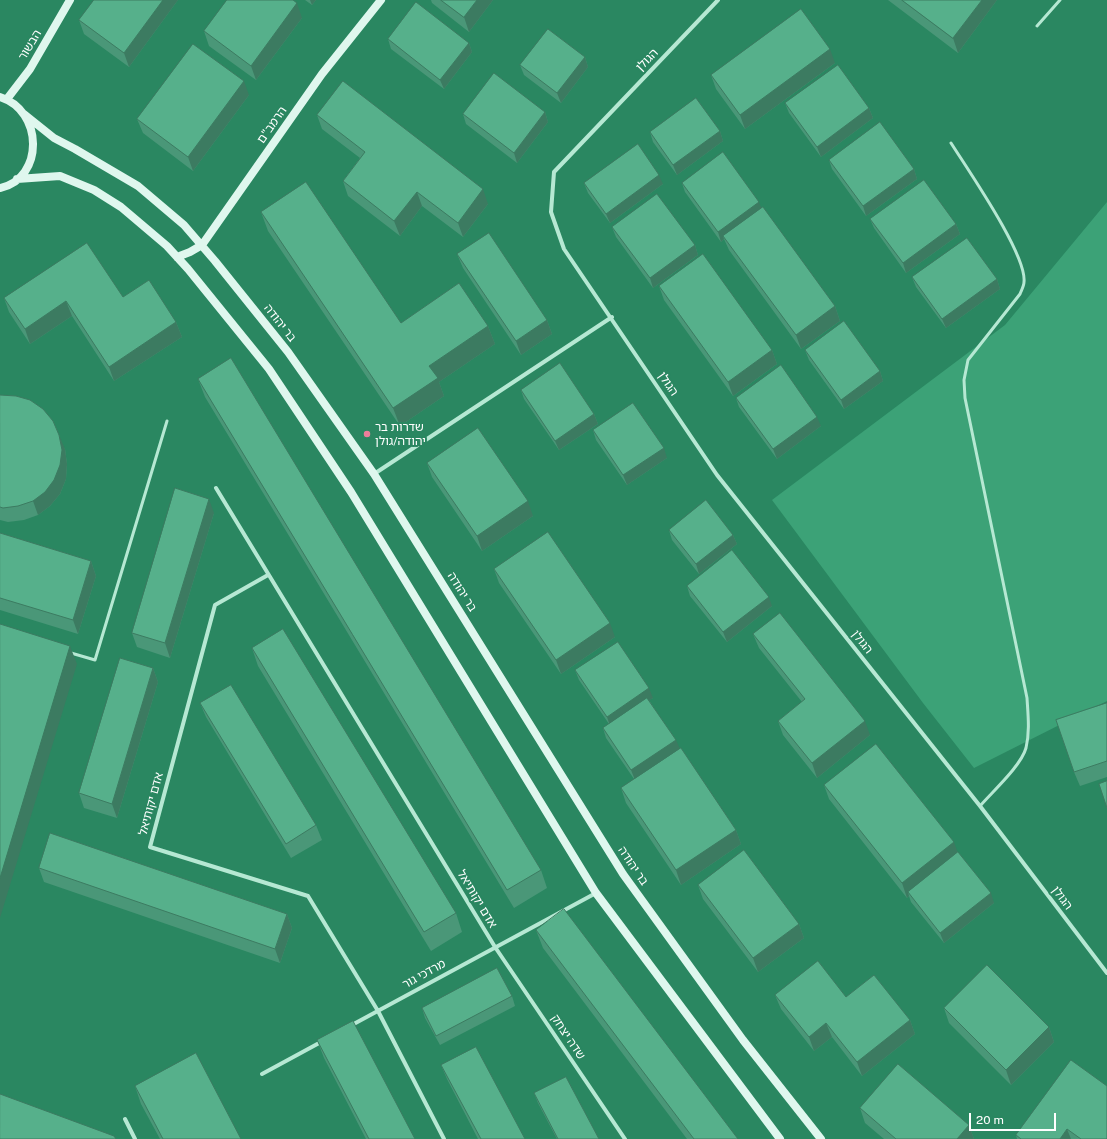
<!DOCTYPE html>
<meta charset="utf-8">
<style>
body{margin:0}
#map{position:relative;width:1107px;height:1139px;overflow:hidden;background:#2a8761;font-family:"Public Sans",sans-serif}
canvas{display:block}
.scale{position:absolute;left:969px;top:1113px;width:87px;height:18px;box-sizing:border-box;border:2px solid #fff;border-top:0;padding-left:5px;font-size:12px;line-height:14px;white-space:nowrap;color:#fff;-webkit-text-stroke:3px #2a8761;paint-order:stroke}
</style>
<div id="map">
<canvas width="1107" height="1139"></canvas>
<div class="scale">20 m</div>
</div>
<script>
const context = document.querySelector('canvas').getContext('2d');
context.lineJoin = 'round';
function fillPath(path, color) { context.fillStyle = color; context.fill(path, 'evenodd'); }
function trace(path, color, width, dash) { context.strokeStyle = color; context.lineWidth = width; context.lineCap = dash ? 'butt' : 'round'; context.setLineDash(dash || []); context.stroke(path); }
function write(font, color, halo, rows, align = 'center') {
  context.font = font + ' "Public Sans","Noto Sans Hebrew",sans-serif'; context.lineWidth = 4; context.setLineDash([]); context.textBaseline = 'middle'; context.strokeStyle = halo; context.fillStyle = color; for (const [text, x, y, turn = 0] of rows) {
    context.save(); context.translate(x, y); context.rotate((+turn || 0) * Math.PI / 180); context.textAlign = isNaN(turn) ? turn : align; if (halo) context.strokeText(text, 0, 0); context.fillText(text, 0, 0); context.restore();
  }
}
fillPath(new Path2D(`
 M1107,202v499l-133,67 -51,-65 -151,-203 233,-175z`), '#3ca277');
trace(new Path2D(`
 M1037,26l23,-26
 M951,143c17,27 76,112 73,139 0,4 -3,9 -4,12l-52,66 -4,20 1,18 62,300c1,17 3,33 -1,50 -5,18 -34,44 -46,58
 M71,653l24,7 72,-239`), '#b6e8d3', 3);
trace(new Path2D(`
 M718,0l-164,172 -3,40 13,37 153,226 263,331 127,167
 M374,474l238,-157
 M216,488l279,459 130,192
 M268,575l-53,30 -65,242 158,49 70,115 66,128
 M350,1026l246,-133
 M262,1074l59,-32
 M125,1119l10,20`), '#b6e8d3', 4);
trace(new Path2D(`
 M0,97c43,13 45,81 0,91
 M7,99l23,-30 40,-69
 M24,114l30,24 21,11 63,37 46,39 31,36 73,91 86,122 249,400 120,166 78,99
 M17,179l43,-3 34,14 27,17 46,39 21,23 81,100 82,123 245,401 184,246
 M177,257l13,-5 12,-7 120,-171 59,-74`), '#dff7ee', 8);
fillPath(new Path2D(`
 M178,0l-49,67 -45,-33 -5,-14z
 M305,0h11l-4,5z
 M431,0h62l-24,32 -37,-29z
 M888,0h109l-39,53z
 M302,18l-46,62 -47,-34 -5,-15z
 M388,39l81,4 3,9 -28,37 -53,-40z
 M585,57l3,10 -27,36 -37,-28 -4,-10z
 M835,63l-90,66 -29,-40 -5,-14z
 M249,95l-56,76 -50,-38 -6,-14z
 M785,103l84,5 4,10 -52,39 -32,-44z
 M545,112l3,10 -31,41 -51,-39 -3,-10z
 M317,115l171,89 -25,33 -41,-31 -22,30 -52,-40 -5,-15 17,-23 -38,-29z
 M720,131l3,10 -46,34 -24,-33 -3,-10z
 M829,160l85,9 3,10 -51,37 -34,-47z
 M584,183l79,1 -53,39 -22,-30z
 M682,183l79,26 74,97 5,15 -39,28 -72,-99 -5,-11 -3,3 -36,-50z
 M261,212l140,111 87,3 7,18 -56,38 5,14 -44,30 -132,-195z
 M870,219l86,5 4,10 -54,39 -32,-45z
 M612,227l83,18 3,10 -45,33 -37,-51z
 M457,254l90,66 5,14 -31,21 -58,-87z
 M912,277l85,2 3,10 -54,39 -30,-41z
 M659,286l113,64 5,14 -44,32 -69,-96z
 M123,297l53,25 6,15 -68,44 -42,-65 -42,28 -21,-32 -5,-14z
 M805,350l75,21 3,10 -39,28 -35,-49z
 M198,379l343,491 6,18 -33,20 -309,-511z
 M521,390l73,24 4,10 -39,26 -35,-51z
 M0,395l65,54 2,15 -1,15 -6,15 -10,12 -12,9 -14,5 -16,2 -8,-2z
 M736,398l85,28 -44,33 -38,-52z
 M593,430l74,28 -40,27 -31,-45z
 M427,463l106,53 -51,35 -50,-74z
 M214,513l-44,145 -33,-11 -5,-14z
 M669,530l64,5 4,9 -38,30 -27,-34z
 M0,533l91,28 5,15 -18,58 -78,-24z
 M494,569l121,68 -54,37 -62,-91z
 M687,586l85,20 -45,36 -37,-46z
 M753,634l117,101 -53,43 -34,-43 -5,-14 24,-19 -43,-54z
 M252,648l204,265 6,19 -31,19 -173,-285z
 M153,668l5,14 -41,136 -33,-10 -5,-15z
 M575,670l78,28 -4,2 30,48 57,82 5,14 -60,41 -55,-82 -5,-15 13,-9 -28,-41 -3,-10 6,-4 -30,-44z
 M200,703l116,122 6,15 -31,18 -85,-141z
 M1107,703v74l-27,9 -6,-14z
 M824,785l134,68 36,50 -50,40 -33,-41 -2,-6 -2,2 -78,-99z
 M39,868l248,46 5,14 -12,35 -236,-81z
 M698,885l101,39 5,14 -46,34 -55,-73z
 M536,930l202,209h-51l-144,-191z
 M775,995l71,2 64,23 5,14 -53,42 -30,-39 -18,14 -33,-42z
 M512,996l3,10 -75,39 -15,-27 -3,-10z
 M944,1008l105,19 5,15 -43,43 -62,-62z
 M317,1040l98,99h-49l-42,-81z
 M441,1065l84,74h-47l-31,-60z
 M135,1086l106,53h-81l-19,-35z
 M1107,1086v53h-90l-1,-4z
 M534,1093l65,46h-42l-19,-36z
 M860,1108l109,17 5,14h-90l-19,-16z`), '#4a9778');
fillPath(new Path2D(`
 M163,0h15l-49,67 -5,-14z
 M310,0h6l-4,5z
 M477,0h16l-24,32 -5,-15z
 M982,0h15l-39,53 -5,-15z
 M297,3l5,15 -46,62 -5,-14z
 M469,43l3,9 -28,37 -4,-9z
 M830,49l5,14 -90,66 -5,-14z
 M585,57l3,10 -27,36 -4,-10z
 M244,81l5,14 -56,76 -5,-14z
 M869,108l4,10 -52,39 -4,-10z
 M545,112l3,10 -31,41 -3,-10z
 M720,131l3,10 -46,34 -4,-10z
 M914,169l3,10 -51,37 -3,-10z
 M659,175l4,9 -53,39 -4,-9z
 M483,189l5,15 -25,33 -5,-14z
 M417,192l5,14 -22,30 -6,-15z
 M759,202l4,10 -40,24 1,3 -3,3 -3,-10z
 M956,224l4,10 -54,39 -3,-10z
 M695,245l3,10 -45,33 -3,-10z
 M997,279l3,10 -54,39 -4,-9z
 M66,301l6,15 -42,28 -5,-15z
 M835,306l5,15 -39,28 -5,-14z
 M547,320l5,14 -31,21 -5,-14z
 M176,322l6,15 -68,44 -5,-14z
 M488,326l7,18 -56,38 5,14 -44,30 -7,-18 36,-42z
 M772,350l5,14 -44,32 -5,-14z
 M880,371l3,10 -39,28 -3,-9z
 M594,414l4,10 -39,26 -4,-9z
 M817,417l4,9 -44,33 -4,-10z
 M59,435l6,14 2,15 -1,15 -6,15 -10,12 -12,9 -5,-14z
 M664,448l3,10 -40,27 -4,-10z
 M209,499l5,14 -44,145 -5,-15z
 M528,501l5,15 -51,35 -5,-15z
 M733,535l4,9 -38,30 -3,-10z
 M91,561l5,15 -18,58 -5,-14z
 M769,597l3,9 -45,36 -4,-10z
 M610,623l5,14 -54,37 -5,-14z
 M70,646l7,18 -77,254v-40z
 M153,668l5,14 -41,136 -5,-14z
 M649,688l4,10 -43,28 -3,-9z
 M865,721l5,14 -53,43 -5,-15z
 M676,740l4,9 -45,31 -4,-10z
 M736,830l5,14 -60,41 -5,-15z
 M954,842l5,14 -51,36 1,4 -2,2 -5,-15z
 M991,893l3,10 -50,40 -4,-10z
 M287,914l5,14 -12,35 -5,-14z
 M799,924l5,14 -46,34 -5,-14z
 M910,1020l5,14 -53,42 -5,-14z
 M826,1023l6,14 -18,14 -5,-14z
 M1049,1027l5,15 -43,43 -5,-15z
 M969,1125l5,14h-17z
 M1067,1129l4,10h-11z`), '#3c7b61');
const building = new Path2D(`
 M94,0h69l-39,53 -45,-33z
 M227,0h66l4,3 -46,63 -47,-35z
 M441,0h36l-13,17z
 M902,0h80l-29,38z
 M416,2l53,41 -29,37 -52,-41z
 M801,9l29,40 -90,66 -29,-40z
 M548,29l37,28 -28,36 -37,-28z
 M193,44l51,37 -56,76 -51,-38z
 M838,65l31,43 -52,39 -32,-44z
 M494,73l51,39 -31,41 -51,-39z
 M343,81l140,108 -25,34 -41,-31 -23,29 -51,-40 22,-29 -48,-37z
 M696,98l24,33 -47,34 -23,-33z
 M880,122l34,47 -51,37 -34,-46z
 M638,144l21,31 -53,39 -22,-31z
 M723,152l36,50 -41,30 -36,-49z
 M924,180l32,44 -53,39 -33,-44z
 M306,182l95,141 58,-40 29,43 -59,40 9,12 -45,30 -132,-196z
 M657,194l38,51 -45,33 -38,-51z
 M763,207l72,99 -39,29 -73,-99z
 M489,233l58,87 -31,21 -59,-87z
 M967,238l30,41 -55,40 -30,-42z
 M87,243l36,54 26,-17 27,42 -67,45 -43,-66 -41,28 -21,-31z
 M703,254l69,96 -44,32 -69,-96z
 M844,321l36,50 -39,29 -36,-50z
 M231,358l310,512 -34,20 -309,-511z
 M560,363l34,51 -39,27 -34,-51z
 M781,365l36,52 -44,32 -37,-51z
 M0,395l16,1 14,4 13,9 10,12 6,14 3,15 -2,15 -6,15 -9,12 -12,9 -15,5 -15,2 -3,-1z
 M633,403l31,45 -41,27 -30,-45z
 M478,428l50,73 -51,35 -50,-73z
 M175,488l34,11 -44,144 -33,-10z
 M706,500l27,35 -37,29 -27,-34z
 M548,532l62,91 -54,37 -62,-91z
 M0,533l91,28 -18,59 -73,-22z
 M732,550l37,47 -46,35 -36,-46z
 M780,613l85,108 -53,42 -34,-42 27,-22 -52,-65z
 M0,624l70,22 -70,232z
 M283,629l173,284 -32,19 -172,-284z
 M618,642l31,46 -42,29 -32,-47z
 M120,658l33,10 -41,136 -33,-11z
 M231,685l85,140 -30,19 -86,-141z
 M647,698l29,42 -45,30 -28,-42z
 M1107,703v58l-33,11 -18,-52z
 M876,744l78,98 -52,41 -78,-98z
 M681,748l55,82 -60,40 -55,-82z
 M1107,781v27l-8,-24z
 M50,833l237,81 -12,35 -236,-81z
 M744,850l55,74 -46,34 -55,-73z
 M958,852l33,41 -51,40 -32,-41z
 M564,909l174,230h-44l-158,-209z
 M818,961l28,36 28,-22 36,45 -53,42 -31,-39 -17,14 -34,-42z
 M987,965l62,62 -43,43 -62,-62z
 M497,968l15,28 -76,40 -14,-28z
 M353,1021l62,118h-46l-52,-99z
 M476,1047l49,92h-44l-40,-74z
 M196,1053l45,86h-78l-28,-53z
 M1071,1060l36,26v53h-26l-14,-10 -7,10h-39l-5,-4z
 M898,1064l71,61 -12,14h-61l-36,-31z
 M566,1077l33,62h-41l-24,-46z
 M0,1094l114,42 2,3h-116z`);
fillPath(building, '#56b08b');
trace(building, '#3c7b61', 1);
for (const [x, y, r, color] of [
 [367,434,4,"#ee7e9b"]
]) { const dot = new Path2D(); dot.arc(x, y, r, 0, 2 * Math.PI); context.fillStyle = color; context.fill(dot); trace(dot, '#2a8761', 1.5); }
write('12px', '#fff', '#2a8761', [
 ["הבשור",30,45,-59],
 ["הגולן",647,60,-46],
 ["הרמב\"ם",272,125,-55],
 ["בר יהודה",280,323,52],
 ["הגולן",668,384,56],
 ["בר יהודה",462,592,58],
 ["הגולן",862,642,52],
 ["אדם יקותיאל",151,804,-75],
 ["בר יהודה",633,866,56],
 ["הגולן",1062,898,53],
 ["אדם יקותיאל",477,899,59],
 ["מרדכי גור",424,974,-29],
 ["שדה יצחק",568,1037,56]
]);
write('12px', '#fff', '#2a8761', [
 ["שדרות בר",375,427],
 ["יהודה/גולן",375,441]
], 'left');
</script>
